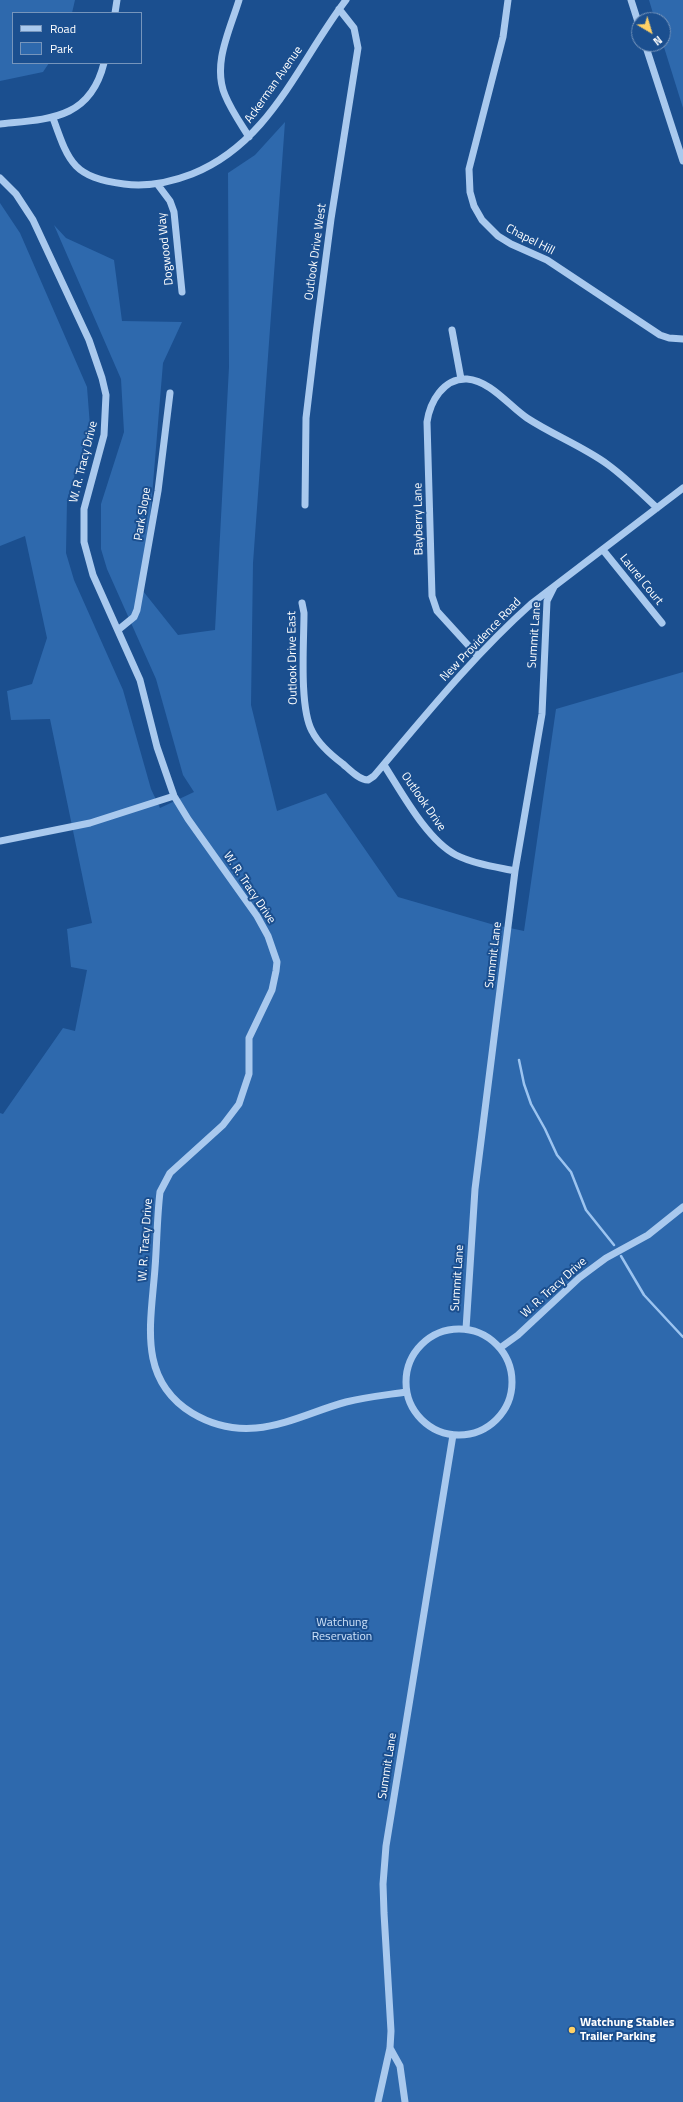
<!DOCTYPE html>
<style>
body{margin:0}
#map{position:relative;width:683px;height:2102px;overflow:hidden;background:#1b4f8f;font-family:"Titillium Web",sans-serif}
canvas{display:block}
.legend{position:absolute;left:12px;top:12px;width:130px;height:52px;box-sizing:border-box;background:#1b4f8f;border:1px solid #7695bc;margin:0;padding:5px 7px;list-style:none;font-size:12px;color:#fff}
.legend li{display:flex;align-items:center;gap:8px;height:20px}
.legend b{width:20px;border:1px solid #7695bc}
.north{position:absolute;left:631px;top:12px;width:40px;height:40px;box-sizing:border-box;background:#1b4f8f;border:1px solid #7695bc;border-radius:50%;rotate:142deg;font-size:11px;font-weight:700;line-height:16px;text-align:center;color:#fff}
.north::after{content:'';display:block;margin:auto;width:14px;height:18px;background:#ffd166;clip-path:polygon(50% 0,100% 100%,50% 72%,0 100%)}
</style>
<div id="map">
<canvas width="683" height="2102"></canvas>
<ul class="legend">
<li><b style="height:5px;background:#a9c9ee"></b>Road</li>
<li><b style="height:11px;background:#2e69ad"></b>Park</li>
</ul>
<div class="north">N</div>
</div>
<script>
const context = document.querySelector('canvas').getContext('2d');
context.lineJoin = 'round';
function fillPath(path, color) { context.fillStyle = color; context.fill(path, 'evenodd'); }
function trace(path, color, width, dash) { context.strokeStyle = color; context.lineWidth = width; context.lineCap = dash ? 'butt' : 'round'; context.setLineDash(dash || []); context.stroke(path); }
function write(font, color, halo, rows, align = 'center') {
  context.font = font + ' "Titillium Web",sans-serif'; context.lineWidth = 4; context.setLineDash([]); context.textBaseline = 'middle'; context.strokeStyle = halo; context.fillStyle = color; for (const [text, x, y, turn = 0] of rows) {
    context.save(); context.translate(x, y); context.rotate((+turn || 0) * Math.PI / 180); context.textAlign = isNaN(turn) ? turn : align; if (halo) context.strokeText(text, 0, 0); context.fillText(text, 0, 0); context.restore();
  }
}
fillPath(new Path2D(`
 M0,0h75l-3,13h-59v50h36l-6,9 -43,9z
 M649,0h34v108l-20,-64v-24h-8z
 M285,122l-32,441 -2,142 26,106 49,-18 72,104 93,27 33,7 32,-222 127,-37v1430h-683v-989l3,1 60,-86 12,3 12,-61 -16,-3 -4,-38 25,-6 -42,-204 -39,1 -4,-29 25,-7 15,-46 -22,-102 -25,10v-343l20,30 67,154 3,39 -23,74 -1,53 8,27 49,110 28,99 9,19 34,-16 -11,-17 -27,-96 -49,-110 -6,-20v-45l23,-72 -3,-53 -67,-154 12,13 48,22 8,61 60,1 -19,41 -13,157 -11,66 39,49 37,-5 14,-263 -1,-194 27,-18z`), '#2e69ad');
trace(new Path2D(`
 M519,1060l5,24 7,20 14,25 12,26 14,17 15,38 28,35
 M621,1256l23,39 39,42`), '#9cc4f0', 2.5);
trace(new Path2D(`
 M239,0c-9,30 -27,64 -14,95 6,15 16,29 24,42
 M508,0l-5,37 -34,132 1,23 4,14 8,14 16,16 13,8 36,16 113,75 9,3 14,1
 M631,0l8,25
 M115,13l2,-13
 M645,44l38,117
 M53,118c16,45 20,59 71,66 24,3 45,-1 68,-10 78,-31 106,-111 154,-174
 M0,124c48,-5 90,-4 104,-61
 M0,178l16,16 17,26 56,120 13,38 4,17 -2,40 -20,74v33l9,33 47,105 17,67 17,49 14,23 69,97 11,20 9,26 -1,9 -4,19 -23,48v36l-10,30 -16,21 -53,48 -10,19c-3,25 -3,51 -5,76 -4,55 -18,111 37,145 20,12 41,17 64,15 32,-3 60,-18 90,-26 20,-5 40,-7 60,-10
 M158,185l12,16 4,11 8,80
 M452,330l9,49
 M305,505l1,-87 10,-84 15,-115 27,-171 -4,-20 -15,-19
 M603,550l59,73
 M302,603l2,10c0,29 -5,94 8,118 7,14 19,24 31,33 7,6 16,16 25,16l6,-4c50,-59 99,-120 157,-172l152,-116
 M118,630l16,-13 3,-7 21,-119 12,-98
 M478,656l-41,-45 -5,-15 -5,-174c3,-20 16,-44 40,-43 24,2 42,27 60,39 26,17 55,28 80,46 18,13 34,29 50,44
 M384,765c18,28 43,75 72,90 18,9 40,12 59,16
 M0,841l90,-18 84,-27
 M466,1329l9,-140 40,-318 27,-157 5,-113 7,-14
 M406 1382a53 53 0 1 1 106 0a53 53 0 1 1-106 0Z
 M500,1348l18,-13 61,-57 27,-20 42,-23 35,-28
 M390,2048l10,18 5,36
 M378,2102l12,-54 1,-17 -7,-118 -1,-29 3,-38 67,-411`), '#a9c9ee', 7);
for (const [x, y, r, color] of [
 [572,2030,4,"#ffd166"]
]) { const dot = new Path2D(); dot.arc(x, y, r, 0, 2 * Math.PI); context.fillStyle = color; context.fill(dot); trace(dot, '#1b4f8f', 1.5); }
write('12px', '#fff', '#1b4f8f', [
 ["Ackerman Avenue",274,85,-55],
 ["Chapel Hill",530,240,27],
 ["Dogwood Way",166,249,-96],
 ["Outlook Drive West",316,252,-82],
 ["W. R. Tracy Drive",84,462,-76],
 ["Park Slope",143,514,-81],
 ["Bayberry Lane",419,519,-91],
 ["Laurel Court",641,580,51],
 ["Summit Lane",535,635,-86],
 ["New Providence Road",481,640,-46],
 ["Outlook Drive East",293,658,-91],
 ["Outlook Drive",423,802,55],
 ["W. R. Tracy Drive",249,888,56],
 ["Summit Lane",494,955,-83],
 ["W. R. Tracy Drive",146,1240,-86],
 ["Summit Lane",458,1278,-86],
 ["W. R. Tracy Drive",554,1288,-42],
 ["Summit Lane",388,1766,-81]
]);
write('12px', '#cfe3fa', '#1b4f8f', [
 ["Watchung",342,1623],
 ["Reservation",342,1637]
]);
write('bold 12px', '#fff', '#1b4f8f', [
 ["Watchung Stables",580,2023],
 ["Trailer Parking",580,2037]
], 'left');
</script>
